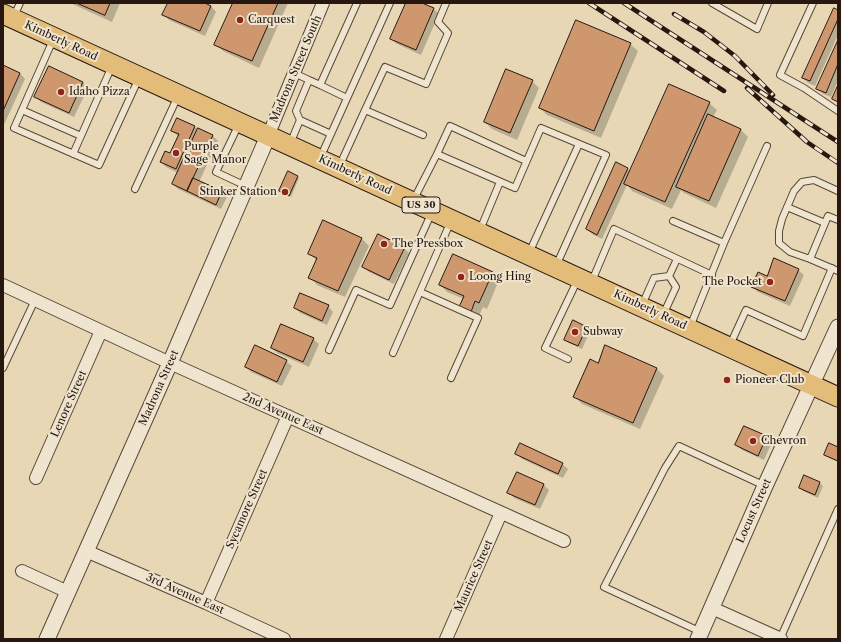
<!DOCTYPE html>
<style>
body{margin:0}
#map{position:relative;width:841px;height:642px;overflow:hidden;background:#e7d7b5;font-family:"Libre Caslon Text",serif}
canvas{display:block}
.frame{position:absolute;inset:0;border:4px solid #261710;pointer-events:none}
</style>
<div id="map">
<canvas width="841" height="642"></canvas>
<div class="frame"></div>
</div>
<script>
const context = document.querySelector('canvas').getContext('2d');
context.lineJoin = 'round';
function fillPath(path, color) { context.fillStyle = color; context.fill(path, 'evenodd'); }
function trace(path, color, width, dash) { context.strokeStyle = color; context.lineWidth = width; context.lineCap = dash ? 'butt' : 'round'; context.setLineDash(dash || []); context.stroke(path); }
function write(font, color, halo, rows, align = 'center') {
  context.font = font + ' "Libre Caslon Text",serif'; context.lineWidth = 4; context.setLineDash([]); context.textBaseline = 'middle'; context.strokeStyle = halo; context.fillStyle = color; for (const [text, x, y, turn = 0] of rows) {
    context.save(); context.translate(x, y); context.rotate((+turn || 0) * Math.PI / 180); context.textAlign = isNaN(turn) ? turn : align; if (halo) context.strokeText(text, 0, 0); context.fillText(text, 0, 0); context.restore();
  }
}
fillPath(new Path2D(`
 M70,3h50l-8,19z
 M169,3h34l8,3 5,6 -11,24 -36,-16 -5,-5z
 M234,3h54l-29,65 -36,-17 -8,-7z
 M407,3h13l14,6 5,5 -18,41 -24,-11 -6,-5z
 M838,11v24l-23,51 -7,-3 -5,-5z
 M838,42v39l-7,16 -8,-3 -5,-5z
 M630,44l8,7 -37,87 -54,-23 -7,-7z
 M3,68l17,5 5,6 -22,48z
 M532,81l7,7 -22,52 -25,-11 -7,-7z
 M83,83l5,5 -14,29 -33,-15 -5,-5z
 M709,103l8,7 -4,7 28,13 7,7 -32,71 -32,-15 -3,-3 -9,19 -40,-18 -5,-6 -25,54 -10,-5 -5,-5 40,-61 4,4z
 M177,119l18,8 3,3 15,6 5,5 -19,41 22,10 6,5 -6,12 -43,-20 -5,-5 5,-11 -12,-6 -5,-5 9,-7 9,-18 -7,-6z
 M288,173l11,5 -8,19 -10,-5z
 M361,238l8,8 -24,51 -28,-12 -7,-8 7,-16 -8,-8z
 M404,248l5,5 -15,31 -25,-12 -6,-5z
 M798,270l6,5 -14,31 -32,-14 -6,-6 15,-9z
 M492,273l7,7 -12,29 -4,-2 -5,11 -10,-5 -4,-14 -17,-7 -7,-7z
 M328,306l5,6 -6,13 -27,-12 -5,-5z
 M586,328l4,3 -8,18 -13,-6 -3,-3z
 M313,339l6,5 -10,23 -32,-14 -5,-5z
 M286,361l6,5 -10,20 -31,-14 -5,-5z
 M598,364l58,4 8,8 -24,53 -58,-25 -8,-8z
 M766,437l6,5 -8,18 -22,-10 -6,-5z
 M838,448v14l-9,-4 -4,-3z
 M517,454l45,10 6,5 -5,9 -41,-19z
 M517,473l27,12 5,5 -9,19 -26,-11 -5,-6z
 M805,477l15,6 3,3 -5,12 -15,-7 -3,-3z`), '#0003');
const building = new Path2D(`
 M77,3h33l-5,12z
 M168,3h37l6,3 -11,25 -38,-16z
 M233,3h45l-26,58 -38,-16z
 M406,3h16l12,5 -18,42 -26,-11z
 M834,8l4,2v9l-28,62 -8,-3z
 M576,20l55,23 -37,88 -55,-23z
 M838,40v24l-12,29 -10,-4z
 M3,65l17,8 -17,38z
 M49,66l34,16 -14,31 -35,-16z
 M506,69l27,11 -23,53 -26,-11z
 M669,84l41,18 -45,100 -41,-18z
 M838,85v17l-6,-3z
 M708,114l33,15 -32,72 -33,-14z
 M177,118l18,8 -19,43 -16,-7 5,-11 5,2 9,-19 -8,-3z
 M198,128l15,7 -26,56 -15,-7z
 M616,162l12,6 -31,67 -11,-6z
 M288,171l10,5 -9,20 -10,-5z
 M193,178l29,13 -6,14 -29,-14z
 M323,220l39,18 -24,53 -30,-13 9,-20 -9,-4z
 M378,234l27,13 -16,33 -27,-13z
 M453,254l40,18 -14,31 -4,-2 -4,11 -12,-5 5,-11 -25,-11z
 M774,258l25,11 -14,32 -34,-14 7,-15 9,4z
 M300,293l29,12 -7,16 -28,-13z
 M573,320l14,7 -9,19 -14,-6z
 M281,324l33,14 -11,24 -32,-14z
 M255,345l32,15 -10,22 -32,-15z
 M605,345l52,23 -24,55 -60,-26 17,-38 8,4z
 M744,426l23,10 -9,20 -23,-11z
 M520,443l43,20 -5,11 -43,-20z
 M829,443l9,4v14l-14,-6z
 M517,472l27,12 -9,21 -28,-12z
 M804,475l16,7 -5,13 -16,-7z`);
fillPath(building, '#ce976e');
trace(building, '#261710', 1);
const service = new Path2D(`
 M712,3l45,26 11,-26
 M813,3l-33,72 24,13 34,23
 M14,16l6,-13
 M53,40l-39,88 85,37 40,-87
 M294,73l15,7
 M320,85l-11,-5 -13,31 4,9 31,14
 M347,98l-27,-13 37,-82
 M22,110l59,26
 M365,110l20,-43 41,17 22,-51 -10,-11 8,-19
 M239,124l-23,48 30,14
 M290,144l10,-24
 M73,154l39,-88
 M437,154l13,-28 76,35
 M321,156l69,-153
 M339,167l26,-57 58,25
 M135,189l43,-93
 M414,199l23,-45 78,34 26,-60 65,27 -50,111
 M787,207l38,16
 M838,220l-10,-4 -18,43 28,12
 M673,221l51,22
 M480,230l20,-48
 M529,253l50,-109
 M810,259l-20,-7 -11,-9v-12l3,-12 12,-28 8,-9 12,-2 24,11
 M669,276l8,-17
 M592,281l22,-52 98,46
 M420,292l58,26 -27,60
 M642,305l12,-27 15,-2 7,11 -13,28
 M690,327l34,-84 43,-97
 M730,345l16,-35 57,26 29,-68
 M329,350l27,-60 34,15 42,-93
 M393,353l58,-132
 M568,359l-23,-11 33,-69
 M3,368l32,-68
 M701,632l-97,-45 61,-119 14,-22 86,40
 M780,639l58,-130`);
const minor = new Path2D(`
 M268,136l55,-133
 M3,285l167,78 394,178
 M36,478l65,-147
 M86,551l120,52 78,36
 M22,571l46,21
 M206,603l82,-187
 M712,608l69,31
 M446,639l55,-126`);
const tertiary = new Path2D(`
 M47,639l123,-276 98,-227
 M698,639l67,-153 73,-159`);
const primary = new Path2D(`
 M3,14l835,383`);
trace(service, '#564739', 8);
trace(minor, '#564739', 14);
trace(tertiary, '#564739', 17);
trace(primary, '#261710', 21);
trace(service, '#efe5cf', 6);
trace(minor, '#efe5cf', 12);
trace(tertiary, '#efe5cf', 15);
trace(primary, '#e4bc7a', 19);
const rail = new Path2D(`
 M589,3l135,88
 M624,3l214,139
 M674,14l30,18 31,24 38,39
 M747,88l60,54 31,21`);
trace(rail, '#261710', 4.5);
trace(rail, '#efe5cf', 3, [9]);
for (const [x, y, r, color] of [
 [240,20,4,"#8f2418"],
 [61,92,4,"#8f2418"],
 [176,153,4,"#8f2418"],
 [285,192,4,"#8f2418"],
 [384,244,4,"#8f2418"],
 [461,277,4,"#8f2418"],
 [770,282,4,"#8f2418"],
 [575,332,4,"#8f2418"],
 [727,380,4,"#8f2418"],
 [753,441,4,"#8f2418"]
]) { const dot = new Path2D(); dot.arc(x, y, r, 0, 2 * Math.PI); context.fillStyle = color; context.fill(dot); trace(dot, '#efe5cf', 1.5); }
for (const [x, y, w] of [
 [421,205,38]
]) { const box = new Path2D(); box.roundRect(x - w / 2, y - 8, w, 16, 3); context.fillStyle = '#efe5cf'; context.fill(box); trace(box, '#261710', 1); }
write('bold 10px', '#261710', null, [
 ["US 30",421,205]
]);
write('11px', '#261710', '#efe5cf', [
 ["Carquest",248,20],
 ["Idaho Pizza",69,92],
 ["Purple",184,147],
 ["Sage Manor",184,160],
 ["Stinker Station",277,192,"right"],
 ["The Pressbox",392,244],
 ["Loong Hing",469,277],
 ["The Pocket",762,282,"right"],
 ["Subway",583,332],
 ["Pioneer Club",735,380],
 ["Chevron",761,441]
], 'left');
write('11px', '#261710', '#efe5cf', [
 ["Kimberly Road",61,41,25],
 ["Madrona Street South",296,69,-67],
 ["Kimberly Road",355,175,25],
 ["Kimberly Road",650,310,25],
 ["Madrona Street",159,388,-66],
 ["Lenore Street",69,404,-66],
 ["2nd Avenue East",283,414,24],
 ["Sycamore Street",247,509,-66],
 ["Locust Street",754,511,-66],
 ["Maurice Street",474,576,-66],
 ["3rd Avenue East",185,594,24]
]);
</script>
